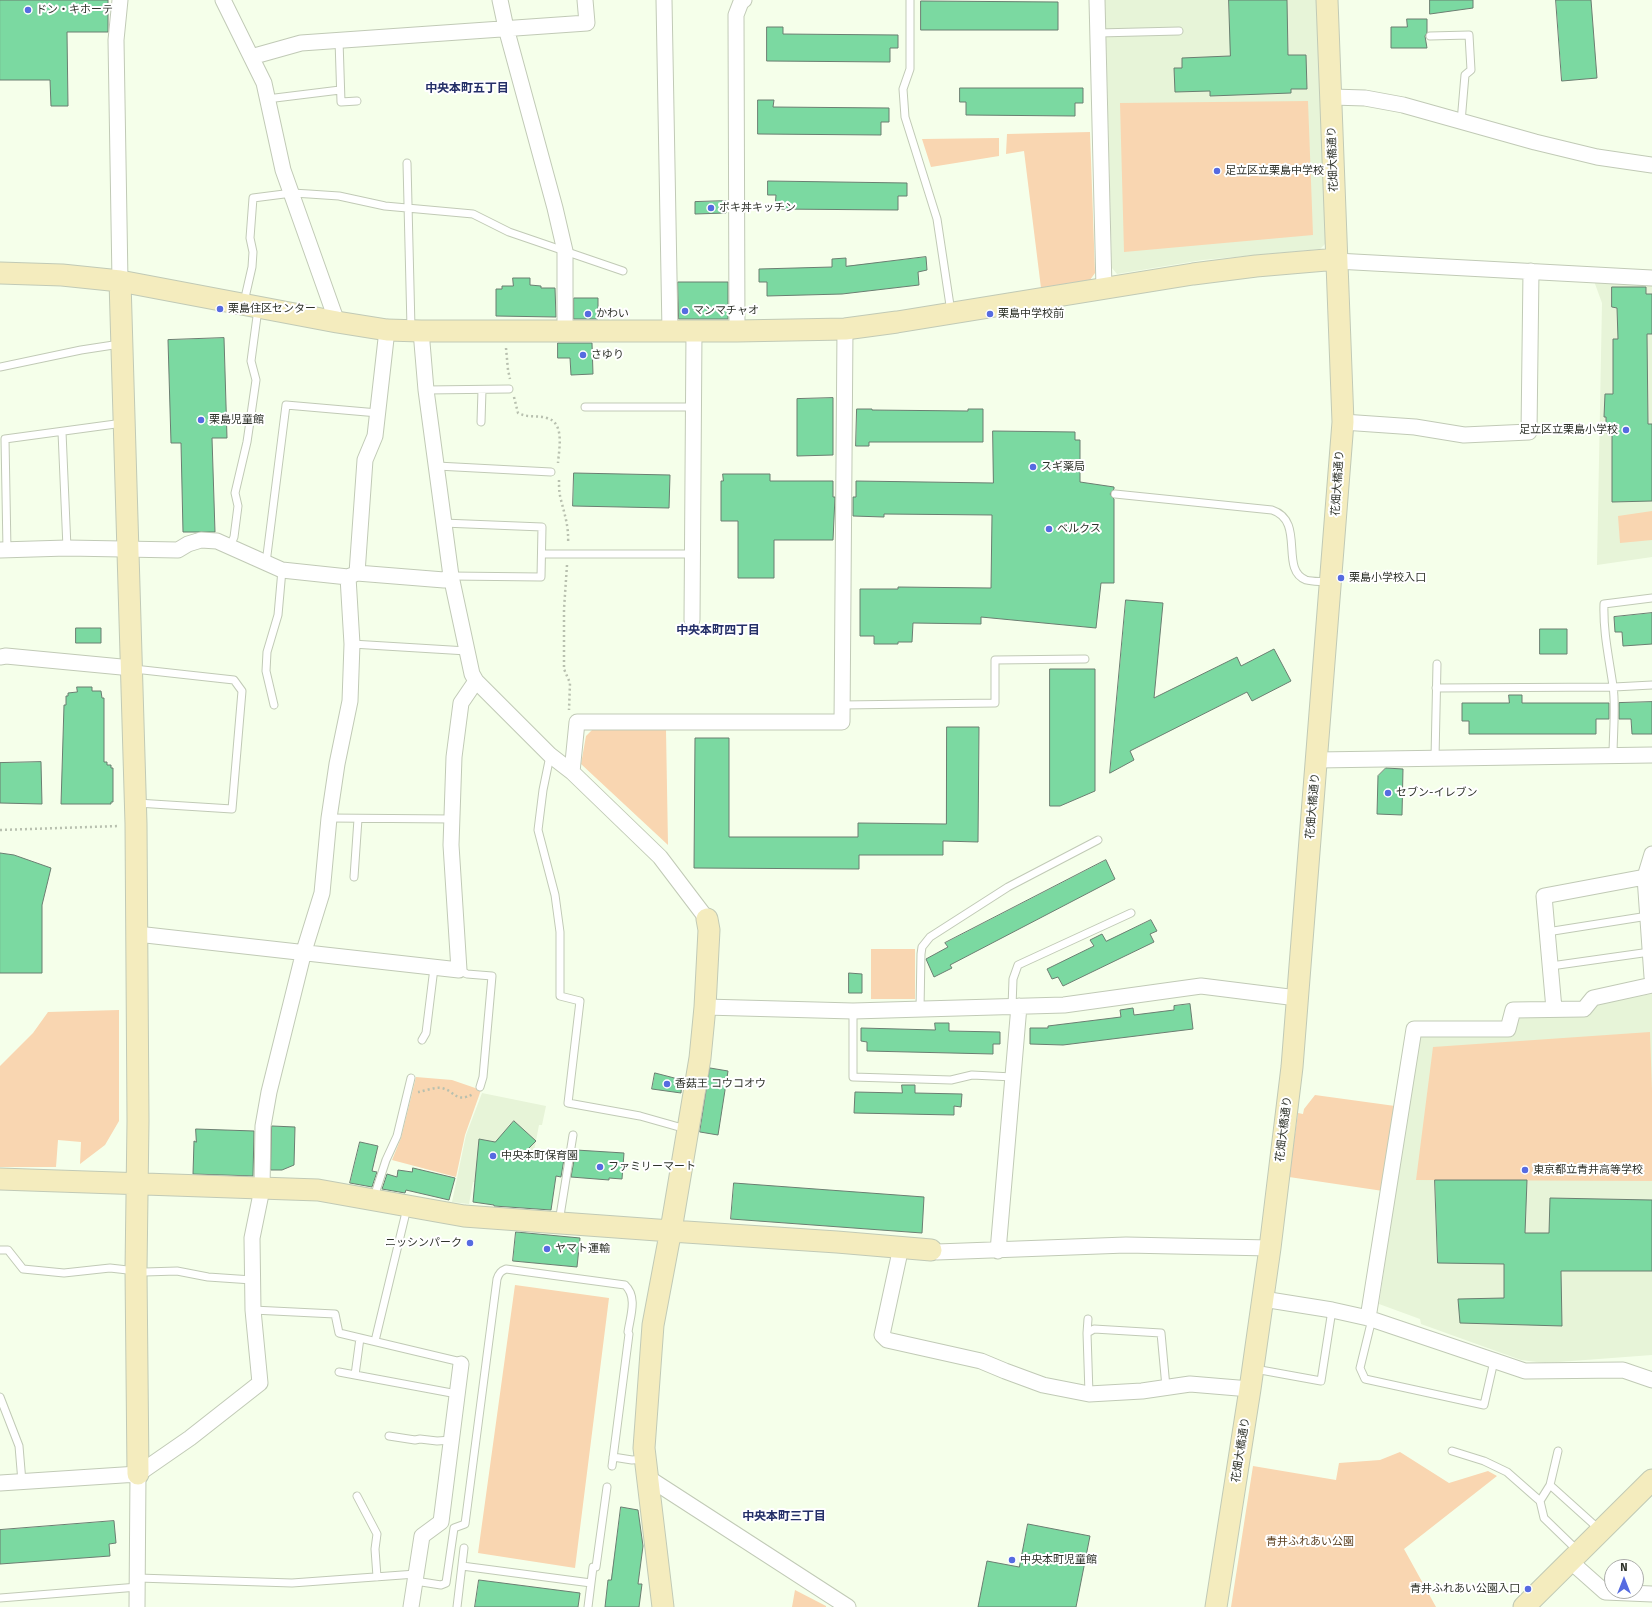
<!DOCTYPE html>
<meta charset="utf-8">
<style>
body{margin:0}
#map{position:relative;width:1652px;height:1607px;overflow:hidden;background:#f5ffea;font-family:"Fira Sans",sans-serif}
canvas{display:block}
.north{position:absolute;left:1604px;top:1559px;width:40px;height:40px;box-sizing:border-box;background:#fff;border:1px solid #acadaa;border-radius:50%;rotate:0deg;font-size:11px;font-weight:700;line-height:16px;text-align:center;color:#2f332b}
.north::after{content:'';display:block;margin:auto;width:14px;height:18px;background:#566be1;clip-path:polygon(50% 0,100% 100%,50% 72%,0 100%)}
</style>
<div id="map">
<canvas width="1652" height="1607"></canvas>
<div class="north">N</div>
</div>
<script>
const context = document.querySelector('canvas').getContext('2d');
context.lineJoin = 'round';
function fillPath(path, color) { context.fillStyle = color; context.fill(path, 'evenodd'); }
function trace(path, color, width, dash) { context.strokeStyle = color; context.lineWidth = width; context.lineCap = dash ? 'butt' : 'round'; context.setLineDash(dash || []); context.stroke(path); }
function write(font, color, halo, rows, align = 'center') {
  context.font = font + ' "Fira Sans","Noto Sans JP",sans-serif'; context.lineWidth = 4; context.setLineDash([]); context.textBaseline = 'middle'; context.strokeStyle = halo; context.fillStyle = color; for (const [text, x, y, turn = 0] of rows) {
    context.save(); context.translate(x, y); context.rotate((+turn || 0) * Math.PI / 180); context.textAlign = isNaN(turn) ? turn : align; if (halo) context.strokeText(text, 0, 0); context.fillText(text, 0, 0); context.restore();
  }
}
fillPath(new Path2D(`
 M1105,0h211l6,99 5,143 -7,7 -117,11 -86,14 -5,-6z
 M1594,281l58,3v273l-55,8 5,-262z
 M1652,994v361l-107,8 -24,-3 -100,-36 -1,-5 -41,-15 39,-270 95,1 3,-16 2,-3z
 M482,1093l64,13 -4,19h-3l-5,26 -7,18 -13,18 -41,-5 -4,22 -17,-2 14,-67z`), '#e7f4d8');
fillPath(new Path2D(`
 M1308,101l5,134 -189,17 -4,-149z
 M1090,132l5,141 -5,7 -49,8 -17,-137 -18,3 1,-20z
 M999,138v18l-68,11 -9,-28z
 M1652,511v29l-32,3 -2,-27z
 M592,730h74l2,115 -87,-81 5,-28z
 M871,949h44v50h-44z
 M119,1010v111l-14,24 -25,19 1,-22 -23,-2 -2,27h-56v-101l33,-33 15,-21z
 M1650,1032l2,59v90l-236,-1 17,-133z
 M416,1077l36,3 29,10 -16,45 -9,42 -64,-17 9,-22z
 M1315,1095l80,11 -12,85 -94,-14 9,-64 5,1 1,-5z
 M515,1285l94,13 -34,270 -97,-15z
 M1400,1452l49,31 39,-12 9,5 -93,73 32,58h-205l22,-141 83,14 3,-17 41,-3z
 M795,1590l31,16v1h-34z`), '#f9d6b1');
const building = new Path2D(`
 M0,0h108v32h-41l1,74h-17l-1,-26h-50z
 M1229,0h58l1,55h18l1,34h-16v4l-81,3v-5l-35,1 -1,-24h8v-10l48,-2z
 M1430,0h43v8l-43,6z
 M1556,0h35l6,78 -35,3z
 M921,1l137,1v28h-137z
 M1407,19h20v14l-2,3 2,12h-36v-21h16z
 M767,27h16v7l115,1v13h-8v14l-123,-1z
 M960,88h123v15h-8v13l-109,-1v-13h-6z
 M758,100h16l-1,7 116,1v14h-8v13l-123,-1z
 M768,181l139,2v13h-9v14l-123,-1 1,-14h-8z
 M726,201v12l-31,1v-12z
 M926,257l1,13 -9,2 1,13 -77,9 -75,2v-14h-8v-13l73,-2v-8l14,-1v8z
 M513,278h17v7l11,1v2h14l1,29 -60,-1v-27h6v-3h11z
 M678,282h50v37h-49z
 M1612,287h34v7h6v40h-5l1,90h4v77l-40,1v-69h-6v-16h-2l1,-23h8v-55h5l-1,-31 -5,-1z
 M574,298h24v21h-24z
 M224,338l3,100h-15l3,94h-32l-2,-89h-10l-3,-103z
 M558,343h34l1,31 -22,1 -1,-17h-12z
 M833,398v57l-36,1v-57z
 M857,409h15v1l96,1v-2h15v33h-114v4h-13z
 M993,431l82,1v8h5v42l34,5v2l-4,5 4,5v84h-13l-5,45 -115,-11v7l-68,-1 -1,19h-14v2h-24v-8h-14v-47h38v-2l93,1 1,-73 -108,-1v3l-31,-1v-19h3v-16l137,2z
 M574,473l96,2 -1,33 -96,-2z
 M723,474h47v7h63v16h2l-2,43h-59v38h-36v-57h-17v-40h2z
 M1126,600l37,3 -9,95 83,-41 4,9 33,-17 17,32 -39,20 -5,-9 -117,59 4,9 -24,13z
 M1652,613v31l-29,2 -1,-14h-7l-1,-15z
 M76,628h25v15h-25z
 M1540,629h27v25h-27z
 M1050,669h45v122l-35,15h-10z
 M77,687h15v4h9l1,7h2v64h3v3h4v3h2v34h-2v2h-50l3,-99h2v-9h2v-3l9,-1z
 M1509,695h13v8h87v16h-13v15h-127v-13h-7v-18h47z
 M1652,702v32h-20l-1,-15h-12v-16z
 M947,727h32l-1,115 -35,-1v14h-84v14l-165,-1 1,-130h34v99h129v-14l88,1z
 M41,762l1,42 -42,-1v-40z
 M1386,768l17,1 -1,46 -25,-1 1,-38z
 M0,853l14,2 37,13 -9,37v68h-42z
 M1106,860l9,19 -165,86 2,3 -18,9 -8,-18 22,-12 -3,-4z
 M1151,920l6,11 -7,3 4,8 -91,44 -5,-9 -6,2 -5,-10 47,-23 -4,-6 12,-6 4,7z
 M849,973l13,1v19h-13z
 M1190,1004l3,25 -130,16 -33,-1v-16h18v-2l73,-9 -1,-7 13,-2 1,7 40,-5v-4z
 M935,1023h14v8l51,1v12h-7v10l-126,-3v-9l-6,-1v-13l74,2z
 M710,1068l18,3 -10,64 -18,-3z
 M655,1073l27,7 -1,13 -29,-4z
 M902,1085h13v8l47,1 -1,13 -7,-1v9l-100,-2 1,-21 47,1z
 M514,1121l22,20 -11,11 39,7 -3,18 -5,-1 -5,34 -57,-4v-1l-21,-3 6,-63 16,3z
 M272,1126l23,1 -1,38 -12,5h-11z
 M196,1129l58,2 -1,45 -60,-2 1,-33 2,1z
 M360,1142l18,4 -6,25 5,1 -5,15 -22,-4z
 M576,1150l48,3 -2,26 -13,-1v2l-38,-3 3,-17h1z
 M413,1168l42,10 -6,22 -43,-10 -1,3 -23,-4 5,-15 10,3 1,-7 14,2z
 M1435,1180h92l-2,53h24l1,-35 102,2v71h-91l1,55 -102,-3 -2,-24 46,-1v-34l-66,-1z
 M734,1183l190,14 -2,36 -191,-14z
 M516,1232l64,6 -3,29 -64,-6z
 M621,1507l17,3 5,36 -5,38h4l-3,23h-34l3,-27h3z
 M114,1521l2,22 -7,1 1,12 -110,8v-34z
 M1028,1524l62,12 -14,71h-98l9,-46 32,6z
 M479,1580l101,13 -2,14h-103z`);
fillPath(building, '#7bd9a1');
trace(building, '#6b7e71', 1);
const lane = new Path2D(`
 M910,0v69l-7,20 2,28 32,102 14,93
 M1098,33l81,-2
 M1430,36l39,-1 2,35 -6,5 -4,47
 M339,40l2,62 16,-1
 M267,99l73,-9
 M407,163l4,165
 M244,302l8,-35 1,-15 -3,-14 3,-40 39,-5 17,1 30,2 46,10 88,8 36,18 114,39
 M0,367l81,-17 39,-6
 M426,390l83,-1
 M585,407h108
 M481,422l1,-32
 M62,432l5,116
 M437,466l114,6
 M1115,494l157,16c34,11 7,60 34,70 7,2 15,1 22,2
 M443,523l99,4 -1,50 -90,-1
 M230,546l4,-9 4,-31 -3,-13 12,-51 9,-62 -5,-19 7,-52
 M7,550l-2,-111 118,-16
 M542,554h150
 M266,563l20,-158 92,8
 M352,644l115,7
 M134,669l100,11 8,11 -10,118 -95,-6
 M1436,688l178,-1 38,-2
 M274,705l-8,-34 1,-19 11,-37 4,-45
 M842,705l153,-2v-43l90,-1
 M550,756l-7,34 -5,40 17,65 5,37v64l20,5 -12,102 72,13 46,13
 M1613,756c0,-21 3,-50 0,-70 -4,-28 -10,-54 -9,-82l48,-6
 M1435,758l2,-94
 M329,818l123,1
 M354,877l4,-58
 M1547,932l101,-16
 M1551,966l99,-14
 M459,970l8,4 25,2 -9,101 -3,10
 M1012,1007l1,-28 5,-14 113,-52
 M920,1009l1,-55 1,-7 8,-10 78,-50 90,-47
 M853,1011v66l98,3 21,-5 41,2
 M422,1040l4,-7 8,-65
 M374,1197l12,-37 11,-24 14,-58
 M559,1222l14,-87
 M0,1250h8l15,19 41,4 46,-5 35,4 32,-1 31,6 44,3
 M253,1310l82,4 4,19 122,29v2
 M1372,1319l-12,49 5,11 119,26 10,-44
 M1087,1333l1,-14
 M375,1341l32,-133
 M1255,1369l66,12 11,-71
 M339,1372l118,22
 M355,1375l5,-37
 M1089,1394l-2,-61 7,-4 67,4 5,54
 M0,1397l19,49 3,36
 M389,1436l26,4 5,-1 17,2 15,-1
 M1452,1451l32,10 23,11 33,29 4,17 34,33
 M613,1457l19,3 12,-1
 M1550,1485l50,45
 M357,1496l20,38 -2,15 2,28
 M1540,1501l10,-16 8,-34
 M462,1566l129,17
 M138,1578l154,5 124,-9
 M415,1581l26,4 5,-2 8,-55 11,-4 32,-245c2,-6 4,-8 9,-10l119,16c13,12 5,32 3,47l1,2 -17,132
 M0,1598l138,-11
 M457,1607l7,-59
 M588,1607l5,-40h3l11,-80`);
const street = new Path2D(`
 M223,0l41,83 19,87 54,152
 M500,0l6,28 49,180 10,43v80
 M664,0l6,331
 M1097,0l7,288
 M251,57l50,-14 286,-20 -2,-23
 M1332,97l33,1 38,7 132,37 62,15 55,8
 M1336,261l316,17
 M120,281l-4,-241 4,-40
 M421,331l5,59 25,186 21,98 4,7 74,74 22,17 88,85 47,62
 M737,331l-1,-316 5,-13 3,-2
 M1343,422l72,5 49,8 65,-3 2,-161
 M0,550l67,-2 111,2 10,-6 13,-4 16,1 65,29 66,7 9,-4 87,7 7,-4
 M357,573l8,-113 10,-24 12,-106
 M692,620l2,-289
 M0,657l6,-1 126,12
 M1317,760l335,-5
 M572,772l5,-50h265l3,-393
 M1652,854l-7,23 7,100
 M137,934l322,36 -8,-125 3,-88 7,-54 15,-22
 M705,1007l148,4 211,-6 137,-19 96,12
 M1554,1009l-10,-113 101,-19
 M901,1247l-19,88 5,5 94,21 24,10 38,14 46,9 53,-3 48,-7 60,5
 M931,1250l6,2 189,-7 144,3
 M998,1251l21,-245
 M1263,1299l69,11 36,8 157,53 98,-1 29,10
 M1368,1318l46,-289h94l5,-19 71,-1 9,-11 59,-13
 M647,1477l201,130
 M0,1483l138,-9 52,-36 70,-55 -7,-73 -1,-72 10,-49 1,-63 6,-34 35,-141 18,-58 7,-75 8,-54 13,-63 2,-57 -4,-67
 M1570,1561l35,31 47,2
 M137,1607l1,-133
 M411,1607l11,-71 19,-14 20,-158`);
const secondary = new Path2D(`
 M0,273l62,2 58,6 217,41 50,8 34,1h316l108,-2 52,-7 296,-48 63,-8 70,-6 10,1
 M120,281l16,543 2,297 -2,149 2,204
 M0,1179l318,11 146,26 207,15 166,11 94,8
 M663,1607l-19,-159 9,-123 19,-101 28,-166 5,-51 4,-77 -2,-11
 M1216,1607l34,-218 20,-141 22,-181 51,-645 -16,-422
 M1524,1607l128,-127`);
trace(lane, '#c1cab6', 9);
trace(street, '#c1cab6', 17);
trace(secondary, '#c1cab6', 23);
trace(new Path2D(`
 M506,348l2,22 2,9
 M514,397l4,16c10,5 19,2 29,5 18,5 12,31 11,45
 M559,480c0,6 0,13 2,20 4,16 8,27 7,44
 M567,565l-3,44v60l6,14 -1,27
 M0,830l119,-4
 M418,1092c7,-1 16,-5 23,-4 14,2 14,16 32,6`), '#b8c0af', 2.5, [2, 3]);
trace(lane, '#fff', 7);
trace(street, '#fff', 15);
trace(secondary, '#f4ecbe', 21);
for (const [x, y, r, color] of [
 [28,10,4,"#566be1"],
 [1217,171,4,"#566be1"],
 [711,208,4,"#566be1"],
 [220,309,4,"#566be1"],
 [685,311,4,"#566be1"],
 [588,314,4,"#566be1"],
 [990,314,4,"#566be1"],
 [583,355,4,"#566be1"],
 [201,420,4,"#566be1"],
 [1626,430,4,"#566be1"],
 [1033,467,4,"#566be1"],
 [1049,529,4,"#566be1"],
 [1341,578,4,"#566be1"],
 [1388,793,4,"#566be1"],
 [667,1084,4,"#566be1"],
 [493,1156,4,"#566be1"],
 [600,1167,4,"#566be1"],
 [1525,1170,4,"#566be1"],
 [470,1243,4,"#566be1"],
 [547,1249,4,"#566be1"],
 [1012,1560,4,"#566be1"],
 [1528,1589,4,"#566be1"]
]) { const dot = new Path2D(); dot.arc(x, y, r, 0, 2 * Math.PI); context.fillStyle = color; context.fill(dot); trace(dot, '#fff', 1.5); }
write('11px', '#2f332b', '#fff', [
 ["ドン・キホーテ",36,10],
 ["足立区立栗島中学校",1225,171],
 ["ポキ丼キッチン",719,208],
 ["栗島住区センター",228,309],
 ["マンマチャオ",693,311],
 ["かわい",596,314],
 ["栗島中学校前",998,314],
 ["さゆり",591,355],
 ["栗島児童館",209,420],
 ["足立区立栗島小学校",1618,430,"right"],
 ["スギ薬局",1041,467],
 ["ベルクス",1057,529],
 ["栗島小学校入口",1349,578],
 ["セブン-イレブン",1396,793],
 ["香菇王 コウコオウ",675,1084],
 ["中央本町保育園",501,1156],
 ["ファミリーマート",608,1167],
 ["東京都立青井高等学校",1533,1170],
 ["ニッシンパーク",462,1243,"right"],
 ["ヤマト運輸",555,1249],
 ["中央本町児童館",1020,1560],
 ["青井ふれあい公園入口",1520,1589,"right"]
], 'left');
write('11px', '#2f332b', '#fff', [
 ["花畑大橋通り",1333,159,-92],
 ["花畑大橋通り",1338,483,-86],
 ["花畑大橋通り",1313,806,-85],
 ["花畑大橋通り",1284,1129,-83],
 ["花畑大橋通り",1241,1450,-81]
]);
write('11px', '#5e4222', '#fff', [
 ["青井ふれあい公園",1310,1542]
]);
write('bold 12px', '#242f68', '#fff', [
 ["中央本町五丁目",467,89],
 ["中央本町四丁目",718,631],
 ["中央本町三丁目",784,1517]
]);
</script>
